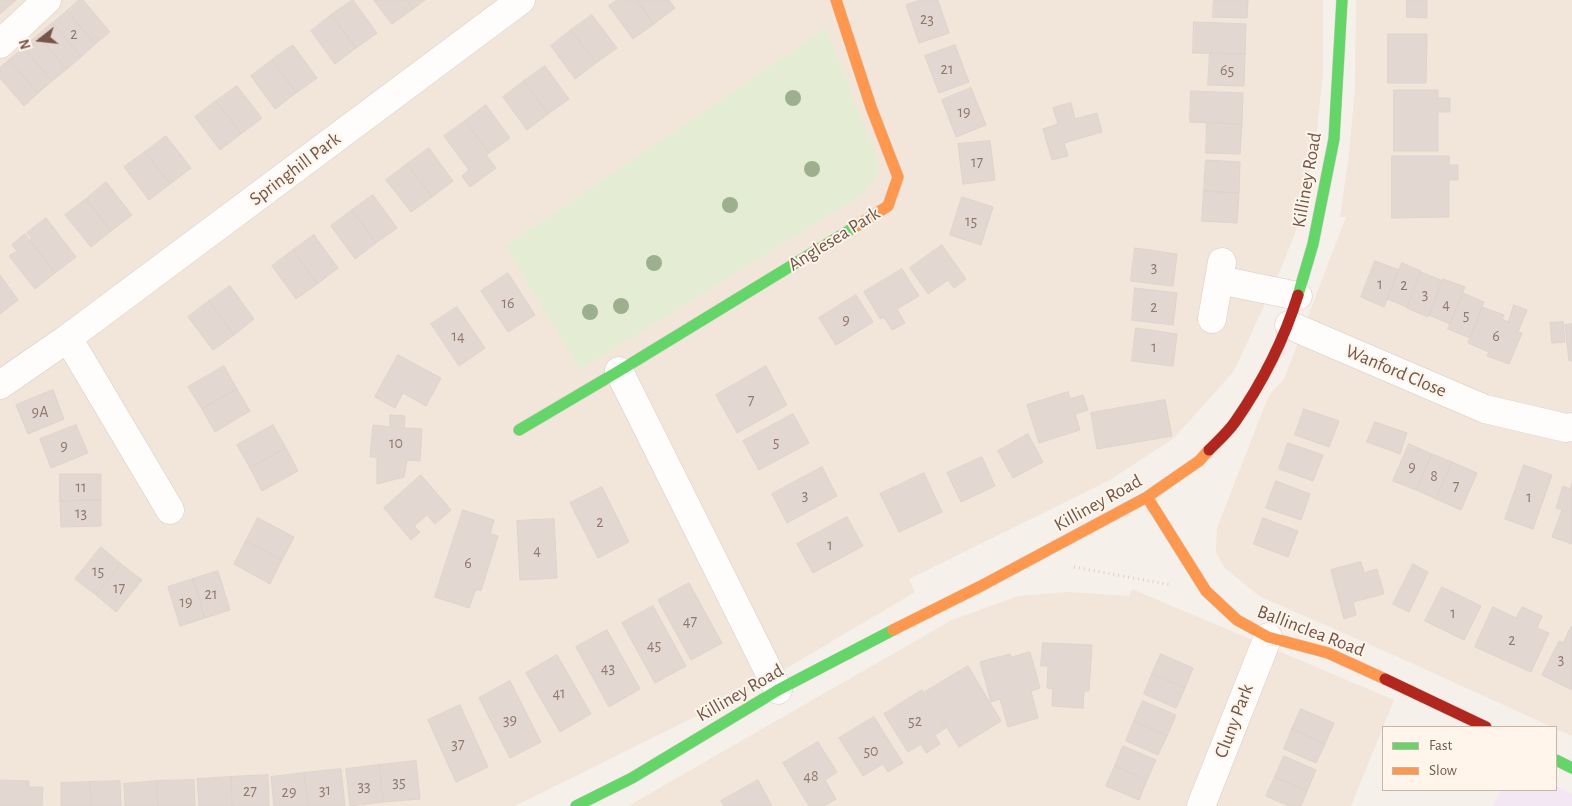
<!DOCTYPE html>
<style>
body{margin:0}
#map{position:relative;width:1572px;height:806px;overflow:hidden;background:#f6f0ea;font-family:"Alegreya Sans",sans-serif}
canvas{display:block}
.legend{position:absolute;left:1382px;top:726px;width:175px;height:65px;box-sizing:border-box;background:#fff5ea;border:1px solid #c8b5aa;margin:0;padding:6px 9px;list-style:none;font-size:15px;color:#755649}
.legend li{display:flex;align-items:center;gap:10px;height:25px}
.legend b{width:25px;border:1px solid #c8b5aa}
.north{position:absolute;left:15px;top:15px;width:50px;height:50px;-webkit-text-stroke:4px #fff5ea;paint-order:stroke;rotate:254deg;font-size:14px;font-weight:700;line-height:20px;text-align:center;color:#755649}
.north::after{content:'';display:block;margin:auto;width:18px;height:22px;background:#755649;clip-path:polygon(50% 0,100% 100%,50% 72%,0 100%)}
</style>
<div id="map">
<canvas width="1572" height="806"></canvas>
<ul class="legend">
<li><b style="height:6px;background:#63d668"></b>Fast</li>
<li><b style="height:6px;background:#ff974d"></b>Slow</li>
</ul>
<div class="north">N</div>
</div>
<script>
const context = document.querySelector('canvas').getContext('2d');
context.lineJoin = 'round';
function fillPath(path, color) { context.fillStyle = color; context.fill(path, 'evenodd'); }
function trace(path, color, width, dash) { context.strokeStyle = color; context.lineWidth = width; context.lineCap = dash ? 'butt' : 'round'; context.setLineDash(dash || []); context.stroke(path); }
function write(font, color, halo, rows, align = 'center') {
  context.font = font + ' "Alegreya Sans",sans-serif'; context.lineWidth = 4; context.setLineDash([]); context.textBaseline = 'middle'; context.strokeStyle = halo; context.fillStyle = color; for (const [text, x, y, turn = 0] of rows) {
    context.save(); context.translate(x, y); context.rotate((+turn || 0) * Math.PI / 180); context.textAlign = isNaN(turn) ? turn : align; if (halo) context.strokeText(text, 0, 0); context.fillText(text, 0, 0); context.restore();
  }
}
fillPath(new Path2D(`
 M0,0h1323v72l-7,67 -18,86 -17,44 -47,102 -60,67 -64,42 -201,99 6,13 -162,96 -238,118h-515z
 M1356,0h216v736l-174,-79 -139,-61 -35,-29 -8,-15 1,-24 48,-123 6,-12 13,-14 62,-162h-6l9,-62 6,-67z
 M1132,589l262,111 -43,106h-723l324,-186 66,-24 50,-4 61,4z`), '#f2e5da');
fillPath(new Path2D(`
 M1556,786l16,8v12h-79l8,-16h55z`), '#f2e7f2');
fillPath(new Path2D(`
 M826,28l52,132 -2,20 -13,14 -283,176 -75,-124z`), '#e4edd4');
const building = new Path2D(`
 M0,0h16l-16,14z
 M79,0h4l27,32 -15,12 -28,-33z
 M353,0l24,33 -21,15 -25,-33z
 M374,0h33l6,9 -21,15z
 M407,0h18l-12,9z
 M617,0h20l17,24 -21,15 -24,-33z
 M637,0h32l6,8 -21,16z
 M921,0h17l11,33 -30,10 -13,-38z
 M1214,0h34l-1,18 -34,-1z
 M1407,0h20v18l-20,-1z
 M67,11l28,33 -14,13 -28,-34z
 M331,15l25,33 -21,16 -24,-33z
 M592,15l25,33 -21,15 -25,-33z
 M1194,22l52,2 -1,30 -52,-1z
 M53,23l28,34 -14,12 -29,-34z
 M571,30l25,33 -21,16 -24,-33z
 M1388,34h39l-1,49h-38z
 M38,35l29,34 -15,12 -28,-33z
 M293,45l24,33 -21,15 -24,-33z
 M955,45l14,37 -30,11 -14,-37z
 M24,48l28,33 -14,12 -29,-33z
 M1210,53l35,1 -1,32 -36,-1z
 M9,60l29,33 -14,13 -24,-28v-10z
 M272,60l24,33 -21,16 -24,-33z
 M545,66l24,33 -21,15 -24,-33z
 M524,81l24,33 -21,16 -24,-33z
 M237,86l25,32 -21,16 -25,-33z
 M971,88l15,37 -30,12 -14,-37z
 M1394,90h44v8h12v14h-12v39h-44z
 M1191,91l52,2 -1,31 -52,-2z
 M216,101l25,33 -21,16 -25,-33z
 M1071,103l4,16 22,-6 5,19 -38,11 4,13 -16,4 -9,-31 15,-5 -5,-16z
 M486,105l24,33 -21,15 -24,-32z
 M465,121l24,32 -3,2 10,13 -26,19 -8,-11 7,-6 -25,-34z
 M1207,123l35,1 -2,30 -34,-1z
 M166,136l25,32 -21,16 -25,-32z
 M990,141l5,39 -32,4 -5,-40z
 M429,148l24,33 -21,16 -25,-33z
 M145,152l25,32 -21,16 -25,-33z
 M1392,156h57v9h9v15h-9v37l-57,1z
 M1206,160l34,2 -1,31 -35,-2z
 M407,164l25,33 -21,15 -25,-32z
 M106,182l26,33 -21,16 -25,-32z
 M1204,191l35,2 -2,30 -35,-2z
 M373,195l24,33 -21,15 -24,-33z
 M962,197l31,10 -12,38 -31,-10z
 M86,199l25,32 -20,16 -26,-32z
 M352,210l24,33 -21,16 -24,-33z
 M46,218l30,39 -21,16 -25,-33 2,-1 -5,-6z
 M25,234l30,39 -20,16 -26,-33 8,-5 -5,-6z
 M314,235l24,33 -21,16 -24,-34z
 M942,245l24,34 -12,9 -6,-8 -20,14 -18,-26z
 M1135,248l42,6 -4,32 -42,-5z
 M293,250l24,34 -21,15 -24,-33z
 M1375,261l24,9 -15,37 -23,-10z
 M1402,263l19,8 -14,36 -20,-8z
 M902,269l17,27 -22,13 8,14 -13,7 -8,-13 -4,2 -16,-27z
 M1421,272l22,9 -15,36 -21,-9z
 M508,273l27,42 -27,17 -27,-41z
 M0,275l18,25 -18,14z
 M1443,279l22,8 -15,37 -21,-9z
 M230,286l24,33 -20,16 -25,-34z
 M1135,288l42,5 -4,32 -41,-5z
 M1463,293l21,9 -14,36 -22,-9z
 M856,295l17,27 -37,23 -17,-27z
 M209,301l25,34 -21,15 -25,-33z
 M1514,305l13,5 -9,22 4,1 -13,31 -22,-8 2,-4 -21,-9 14,-36 22,8 -2,4 6,3z
 M457,307l28,41 -26,18 -28,-42z
 M1563,322l2,20 -13,1 -2,-20z
 M1572,324v37h-3l-4,-36z
 M1136,328l41,6 -4,32 -41,-5z
 M398,355l43,23 -15,28 -23,-13 -8,15 -20,-11z
 M224,366l13,23 -35,20 -14,-22z
 M766,366l21,39 -50,28 -21,-38z
 M237,389l13,22 -35,21 -13,-23z
 M53,390l11,29 -36,15 -12,-29z
 M1068,392l2,7 13,-4 5,15 -13,4 5,16 -41,13 -12,-38z
 M1165,400l7,36 -75,13 -6,-36z
 M1304,409l35,12 -10,26 -34,-12z
 M793,414l16,29 -50,27 -16,-29z
 M390,415l15,1 -1,12 18,1 -2,32 -13,-1 -3,17 -27,7v-27h-7l3,-32 17,2z
 M1375,422l32,11 -7,21 -33,-12z
 M76,425l12,28 -37,15 -11,-29z
 M273,425l13,23 -36,20 -13,-23z
 M1028,434l15,28 -30,16 -15,-27z
 M1288,443l35,12 -10,26 -34,-12z
 M1409,444l23,10 -16,36 -23,-9z
 M286,448l12,23 -36,20 -12,-23z
 M1432,454l20,8 -16,37 -20,-9z
 M982,457l13,29 -34,16 -14,-29z
 M1452,462l25,11 -16,37 -25,-11z
 M1524,465l28,10 -19,54 -28,-10z
 M822,467l15,29 -50,27 -15,-29z
 M924,473l18,39 -43,20 -19,-38z
 M60,474h41v26l-41,1z
 M421,475l30,35 -16,14 -8,-9 -13,11 6,6 -9,8 -27,-32z
 M1276,481l34,13 -9,26 -35,-12z
 M1572,483v61l-20,-7 10,-27 -6,-2 7,-22 7,3z
 M602,487l27,55 -31,16 -28,-55z
 M101,500v26l-40,1 -1,-26z
 M463,510l31,10 -4,14 8,2 -17,55 -5,-2 -7,19 -34,-11z
 M847,517l16,29 -50,27 -16,-29z
 M258,518l36,19 -12,23 -36,-19z
 M1263,518l35,13 -10,26 -34,-13z
 M554,519l3,59 -37,2 -3,-59z
 M246,541l36,19 -12,24 -36,-20z
 M101,547l20,17 -25,31 -21,-16z
 M1361,562l3,11 13,-4 7,25 -31,8 3,13 -12,4 -13,-49z
 M121,564l21,16 -26,32 -20,-17z
 M1413,564l15,8 -19,40 -16,-8z
 M218,571l12,39 -25,8 -12,-39z
 M193,579l12,39 -25,8 -12,-39z
 M689,583l33,60 -31,17 -33,-60z
 M1442,587l39,19 -17,34 -39,-19z
 M653,606l33,60 -31,17 -33,-60z
 M1493,607l23,11 6,-11 20,9 -5,12 12,5 -18,39 -56,-25z
 M1571,627h1v63l-30,-15 17,-34 4,2z
 M607,630l33,59 -31,18 -33,-60z
 M1043,643l49,2 -3,46h-5l-1,17 -31,-2 1,-17 -6,-1 1,-22h-7z
 M1030,652l10,36 -9,3 7,27 -30,9 -8,-28 -9,3 -11,-40 30,-8 1,3z
 M1161,654l32,14 -8,20 -33,-14z
 M557,655l34,59 -31,18 -34,-59z
 M968,666l33,55 -42,26 -34,-55z
 M1152,674l33,14 -9,20 -32,-14z
 M510,681l31,61 -31,16 -31,-60z
 M922,690l24,38 -11,7 5,9 -14,9 -5,-9 -13,8 -24,-38z
 M1143,701l33,14 -9,21 -33,-15z
 M460,705l28,62 -32,15 -28,-62z
 M1301,709l33,14 -9,21 -33,-15z
 M874,717l29,46 -15,9 -5,-8 -20,12 -24,-38z
 M1134,721l33,15 -9,19 -32,-14z
 M1292,729l33,15 -9,19 -32,-14z
 M818,742l19,30 -12,8 11,19 -12,7h-15l-26,-43z
 M1123,746l33,14 -9,20 -32,-14z
 M1284,756l32,14 -9,21 -32,-14z
 M416,761l4,38 -37,3 -4,-37z
 M379,765l4,37 -33,4 -4,-37z
 M1115,766l32,14 -8,20 -33,-14z
 M341,769l4,37h-37l-4,-33z
 M304,773l4,33h-34l-3,-29z
 M268,775l1,31h-37l-1,-29z
 M231,777l1,29h-33l-2,-27z
 M1275,777l32,14 -6,15h-12l-23,-10z
 M0,780l29,1v6h14l-1,19h-42z
 M194,780l1,26h-37l-1,-25z
 M758,780l14,26h-48l-3,-5z
 M120,781l1,25h-30l-1,-24z
 M157,781l1,25h-33l-1,-22z
 M90,782l1,24h-30v-23z`);
fillPath(building, '#e3d8d1');
trace(building, '#dfd3cc', 1);
const street = new Path2D(`
 M0,44l47,-44
 M1219,280l79,16
 M1212,319l10,-57
 M1289,325l196,84 81,19 6,-1
 M68,338l102,172
 M619,371l159,319
 M0,385l68,-47 453,-338
 M1201,806l67,-169`);
const fast = new Path2D(`
 M1298,295l15,-51 21,-105 8,-139
 M519,430l100,-59 239,-146
 M1556,760l16,8
 M576,806l56,-28 146,-88 115,-60`);
const slow = new Path2D(`
 M836,0l35,107 27,70 -10,29 -30,19
 M1147,497l59,94 31,29 31,17 60,16 57,26
 M893,630l88,-44 166,-89 52,-36 10,-11`);
const jam = new Path2D(`
 M1209,450c9,-9 19,-18 26,-28 27,-39 49,-82 63,-127
 M1385,679l101,48`);
trace(street, '#d5ccc6', 29);
trace(fast, '#d6ccc6', 12);
trace(slow, '#d6ccc6', 12);
trace(jam, '#d6ccc6', 12);
trace(new Path2D(`
 M1074,567l97,18`), '#dad0cd', 3, [1, 4]);
trace(street, '#fefdfc', 28);
trace(fast, '#63d668', 11);
trace(slow, '#ff974d', 11);
trace(jam, '#b3261e', 11);
context.fillStyle = '#9eaf8e';
for (const [x, y] of [
 [793,98],
 [812,169],
 [730,205],
 [654,263],
 [621,306],
 [590,312]
]) { context.beginPath(); context.arc(x, y, 8, 0, 2 * Math.PI); context.fill(); }
write('16px', '#92786d', null, [
 ["23",927,19],
 ["2",74,34],
 ["21",947,69],
 ["65",1227,70],
 ["19",964,112],
 ["17",977,162],
 ["15",971,221],
 ["3",1154,267],
 ["1",1380,284],
 ["2",1404,285],
 ["3",1425,294],
 ["16",508,303],
 ["4",1446,304],
 ["2",1154,307],
 ["5",1466,315],
 ["9",846,320],
 ["14",458,336],
 ["6",1496,336],
 ["1",1154,347],
 ["7",751,400],
 ["9A",40,412],
 ["5",776,442],
 ["10",396,443],
 ["9",64,446],
 ["9",1412,467],
 ["8",1434,476],
 ["7",1456,486],
 ["11",81,487],
 ["3",805,495],
 ["1",1529,497],
 ["13",81,513],
 ["2",600,522],
 ["1",830,545],
 ["4",537,550],
 ["6",468,563],
 ["15",98,571],
 ["17",119,588],
 ["21",211,594],
 ["19",186,602],
 ["1",1453,613],
 ["47",690,621],
 ["2",1512,640],
 ["45",654,645],
 ["3",1561,659],
 ["43",608,668],
 ["41",559,693],
 ["39",510,720],
 ["52",915,721],
 ["37",458,744],
 ["50",871,751],
 ["48",811,776],
 ["35",399,782],
 ["33",364,786],
 ["31",325,790],
 ["27",250,791],
 ["29",289,792]
]);
write('19px', '#755649', '#fff5ea', [
 ["Springhill Park",295,169,-37],
 ["Killiney Road",1307,180,-80],
 ["Anglesea Park",834,239,-32],
 ["Wanford Close",1396,371,23],
 ["Killiney Road",1098,503,-29],
 ["Ballinclea Road",1311,631,21],
 ["Killiney Road",740,693,-30],
 ["Cluny Park",1234,721,-69]
]);
</script>
